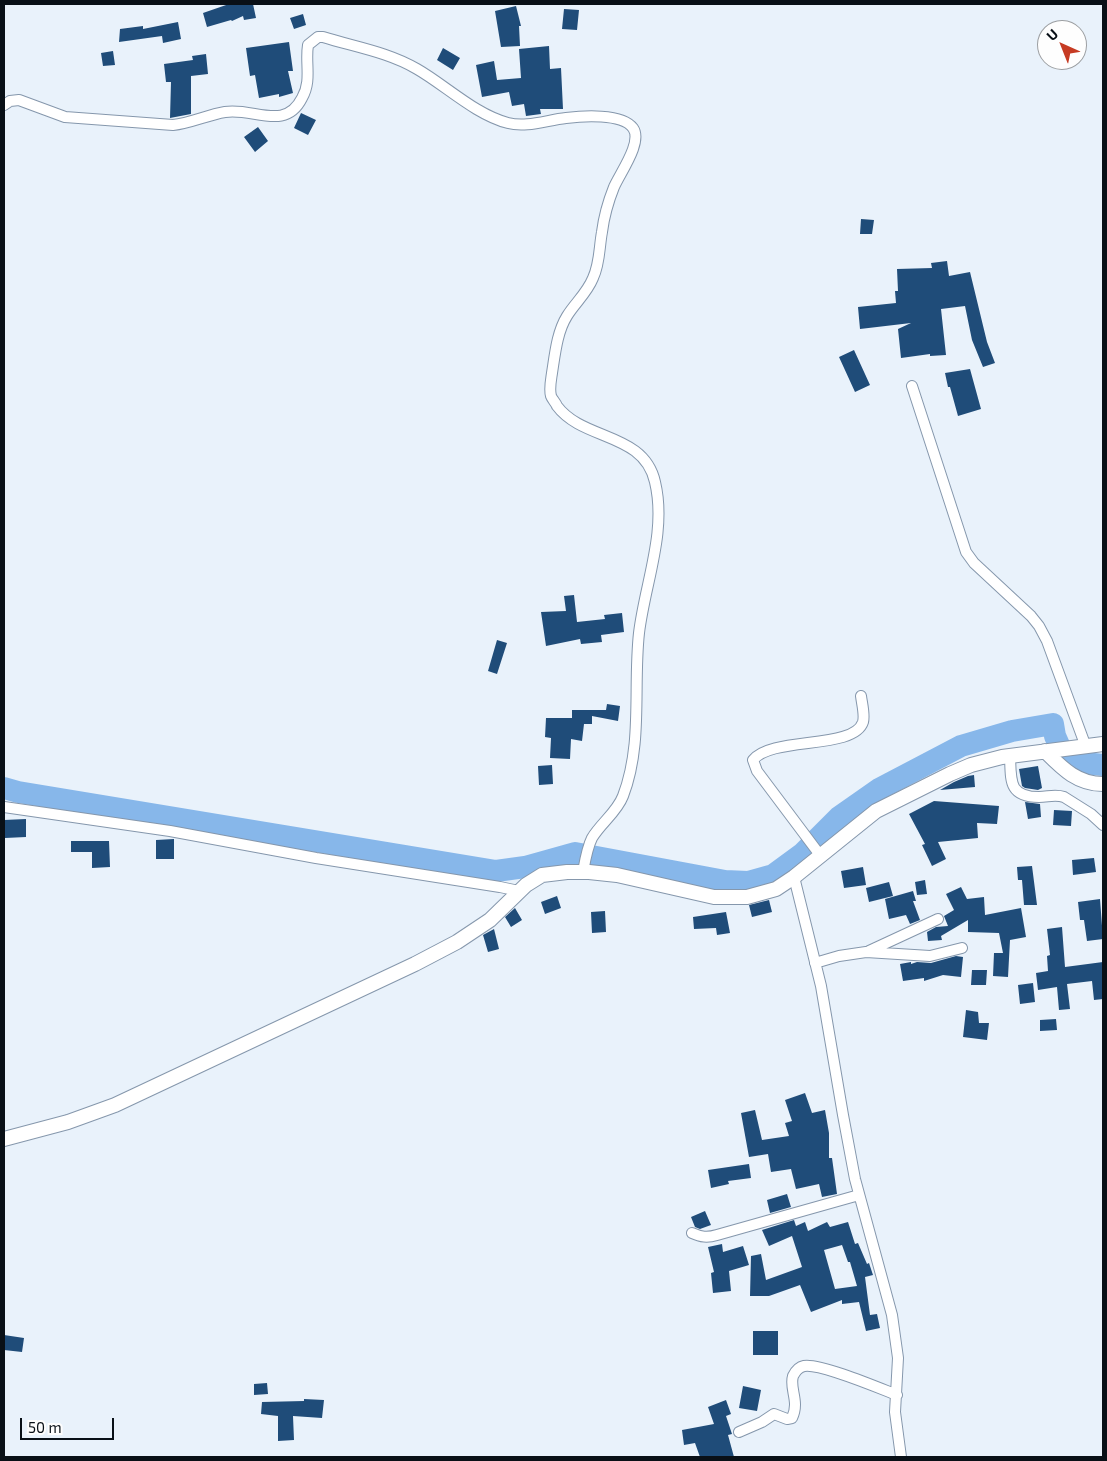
<!DOCTYPE html>
<style>
body{margin:0}
#map{position:relative;width:1107px;height:1461px;overflow:hidden;background:#e9f2fb;font-family:"Exo 2",sans-serif}
canvas{display:block}
.frame{position:absolute;inset:0;border:5px solid #091017;pointer-events:none}
.north{position:absolute;left:1037px;top:20px;width:50px;height:50px;box-sizing:border-box;background:#fefefe;border:1px solid #9c9fa2;border-radius:50%;rotate:316deg;font-size:14px;font-weight:700;line-height:20px;text-align:center;color:#091017}
.north::after{content:'';display:block;margin:auto;width:18px;height:22px;background:#c63b23;clip-path:polygon(50% 0,100% 100%,50% 72%,0 100%)}
.scale{position:absolute;left:20px;top:1418px;width:94px;height:22px;box-sizing:border-box;border:2px solid #091017;border-top:0;padding-left:6px;font-size:15px;line-height:18px;white-space:nowrap;color:#091017;-webkit-text-stroke:4px #fefefe;paint-order:stroke}
</style>
<div id="map">
<canvas width="1107" height="1461"></canvas>
<div class="frame"></div>
<div class="north">U</div>
<div class="scale">50 m</div>
</div>
<script>
const context = document.querySelector('canvas').getContext('2d');
context.lineJoin = 'round';
function trace(path, color, width, dash) { context.strokeStyle = color; context.lineWidth = width; context.lineCap = dash ? 'butt' : 'round'; context.setLineDash(dash || []); context.stroke(path); }
function fillPath(path, color) { context.fillStyle = color; context.fill(path, 'evenodd'); }
trace(new Path2D(`
 M4,788l14,4 478,79 29,-4 50,-14 150,28 23,1 25,-7 30,-22 36,-36 40,-28 82,-43 51,-15 41,-7 2,12 11,25 37,4`), '#87b7ea', 22);
fillPath(new Path2D(`
 M229,4h24l3,14 -12,2 -1,-4 -11,5 -1,-1 -24,7 -4,-14z
 M516,6l5,20h-2l1,20 -19,1 -6,-36z
 M564,9l15,1 -2,20 -15,-1z
 M303,14l3,11 -12,4 -4,-11z
 M178,22l3,17 -18,4 -1,-7 -43,6 1,-13 23,-3v3z
 M289,42l4,29h-5l5,22 -14,4v-3l-20,4 -4,-23 -5,1 -4,-28z
 M549,46l1,23 11,-1 2,41h-23l1,5 -15,2 -2,-12 -12,2 -3,-14 -27,5 -6,-32 18,-4 3,19 24,-2 -2,-29z
 M443,48l17,10 -7,12 -16,-10z
 M113,51l2,14 -12,1 -2,-13z
 M206,54l2,20 -17,2v38l-21,4 1,-36h-5l-2,-18 29,-4 -1,-4z
 M301,113l15,7 -8,15 -14,-7z
 M258,127l10,14 -13,11 -11,-15z
 M861,219l13,1 -2,14h-12z
 M947,261l2,15 21,-4 17,70 8,21 -12,4 -11,-27 -7,-34 -24,3 5,46 -16,1v-2l-29,4 -3,-29 13,-6 -51,6 -2,-22 38,-4 -1,-12h3l-1,-22 35,-1 -1,-5z
 M854,350l16,35 -15,7 -16,-35z
 M970,369l11,40 -23,7 -8,-29h-2l-3,-14z
 M574,595l3,27 28,-3 -1,-4 18,-2 2,19 -23,3 1,7 -21,2 -1,-5 -34,7 -5,-34 25,-1 -2,-15z
 M497,640l10,3 -10,31 -9,-3z
 M607,704l13,2 -2,15 -26,-5v8h-8l-2,17 -11,-2 -1,20 -20,-1 1,-20 -6,-1 1,-19h26v-8h34z
 M552,765l1,19 -14,1 -1,-19z
 M1038,766l4,22 -4,2 -13,-2 -3,-2 -3,-17z
 M974,775l1,12 -35,3 14,-8 14,-6z
 M934,801l65,5 -2,18 -20,-1 1,15 -40,4 8,17 -14,7 -10,-21 3,-1 -16,-30z
 M1025,802l15,2 1,13 -13,2z
 M1054,810l18,1 -1,15 -18,-1z
 M26,819v18l-21,1 -1,-18z
 M174,839v20h-18v-19z
 M71,841h38l1,26 -18,1v-16h-21z
 M1094,858l2,14 -23,3 -1,-15z
 M1032,866l5,39h-13l-2,-25h-4l-1,-13z
 M863,867l3,18 -22,3 -3,-17z
 M925,880l2,14 -10,1 -2,-13z
 M889,882l4,14 -24,6 -3,-14z
 M961,887l6,12 17,-2 1,18 36,-7 5,29 -16,3 -2,37 -15,-1 1,-23h9l-4,-20 -31,-1v-12l-27,16 1,4 -14,1 -1,-9 9,-5 12,-1 -4,-10 10,-6 -8,-16z
 M913,891l3,10h-3l7,19 -10,4 -4,-9 -17,4 -4,-20z
 M557,896l4,12 -16,6 -4,-12z
 M1100,899l3,40 -16,2 -3,-21h-4l-2,-18z
 M769,900l3,12 -20,5 -3,-12z
 M515,908l7,12 -11,7 -6,-10z
 M605,911l1,21 -14,1 -1,-21z
 M726,912l4,21 -13,2 -1,-7 -22,1 -1,-12z
 M1062,927l3,40 38,-5v37l-9,1 -2,-19 -25,3 3,25 -11,1 -2,-23 -19,3 -2,-17 12,-2 -1,-15 3,-1 -3,-26z
 M494,929l5,20 -11,3 -5,-17z
 M956,956l7,1 -2,20 -18,-2 -19,6v-3l-21,3 -3,-17 11,-2v2l6,-2 14,1z
 M972,970h15l-1,15h-15z
 M1033,983l2,19 -15,2 -2,-19z
 M966,1010l12,2 1,11h10l-2,17 -24,-3z
 M1056,1019l1,11 -17,1v-11z
 M805,1093l7,20 13,-3 4,23v25h3l5,36 -15,3 -3,-13 -23,5 -5,-20 -20,3 -3,-18 -19,3 -8,-44 14,-3 7,30 27,-4 -4,-13 7,-2 -7,-21z
 M749,1164l2,14 -23,3 1,3 -18,4 -3,-18z
 M787,1194l4,13 -21,6 -3,-13z
 M705,1211l6,14 -11,4 -5,-2 -4,-10z
 M794,1220l2,6 9,-4 3,9 19,-9 3,5 18,-5 7,22 3,-1 9,21 2,-1 4,12 -8,2 5,38 7,-1 3,14 -14,3 -7,-29 -17,2v-4l-31,12 -11,-27 -31,11h-19l1,-40 10,-2 5,26 36,-13 -10,-31 -23,10 -7,-16zM842,1245l6,17h2l7,24 -22,3 -11,-39z
 M722,1244l1,8 20,-6 6,19 -20,6 2,20 -18,2 -2,-20 3,-1 -6,-25z
 M753,1331h25v24h-25z
 M4,1335l20,3 -2,14 -18,-2z
 M267,1383l1,11 -14,1v-11z
 M743,1386l18,4 -4,21 -18,-3z
 M304,1399l20,1 -2,18 -29,-2 1,24 -16,1v-25l-17,-2 1,-12 42,-1z
 M726,1400l5,14 -5,2 6,18 -4,1 6,22h-34l-5,-14 -11,2 -2,-15 32,-6 -6,-17z`), '#1f4c79');
const street = new Path2D(`
 M4,105l6,-4 9,-1 46,17 108,8c18,-2 34,-10 52,-13 28,-5 60,20 77,-14 10,-17 3,-35 6,-53l10,-8h5c32,10 65,15 94,32 28,16 59,46 91,54 18,5 39,-3 58,-5 16,-2 56,-5 67,10 10,14 -13,45 -19,59 -6,15 -10,29 -12,45 -3,16 -2,31 -9,46 -6,15 -18,25 -26,38 -10,16 -12,38 -15,57 -1,7 -3,16 -1,23 1,3 5,7 6,10 26,35 87,26 98,76 12,50 -10,101 -16,151 -6,54 4,111 -16,163 -6,16 -22,27 -31,42 -5,10 -7,23 -9,34
 M912,386l54,166 8,11 57,53 8,10 8,15 39,106
 M1010,755c1,25 -2,42 29,42 9,0 16,-3 25,0l27,17 12,11
 M4,807l166,24 146,27 184,29 19,4
 M820,855l-63,-84 -4,-11c19,-24 101,-10 110,-38 2,-7 -1,-18 -2,-26
 M794,877l27,109 22,129 12,64 37,136 6,43 -3,54 6,45
 M869,951l69,-32
 M815,963l24,-7 27,-4 64,4 32,-8
 M692,1233c9,4 15,5 25,2l142,-40
 M739,1432l23,-10 12,-8 13,5 5,-1c8,-17 -3,-29 1,-42 2,-4 6,-9 11,-10 16,-3 75,22 93,29`);
const secondary = new Path2D(`
 M1045,751c17,17 32,33 58,33
 M4,1139l64,-17 47,-17 300,-141 42,-22 33,-22 36,-35 16,-10 25,-3h22l28,3 97,22h33l29,-8 18,-12 82,-66 74,-37 21,-9 31,-8 101,-13`);
trace(street, '#8597ac', 12);
trace(secondary, '#8597ac', 16);
trace(street, '#fff', 10);
trace(secondary, '#fff', 14);
</script>
